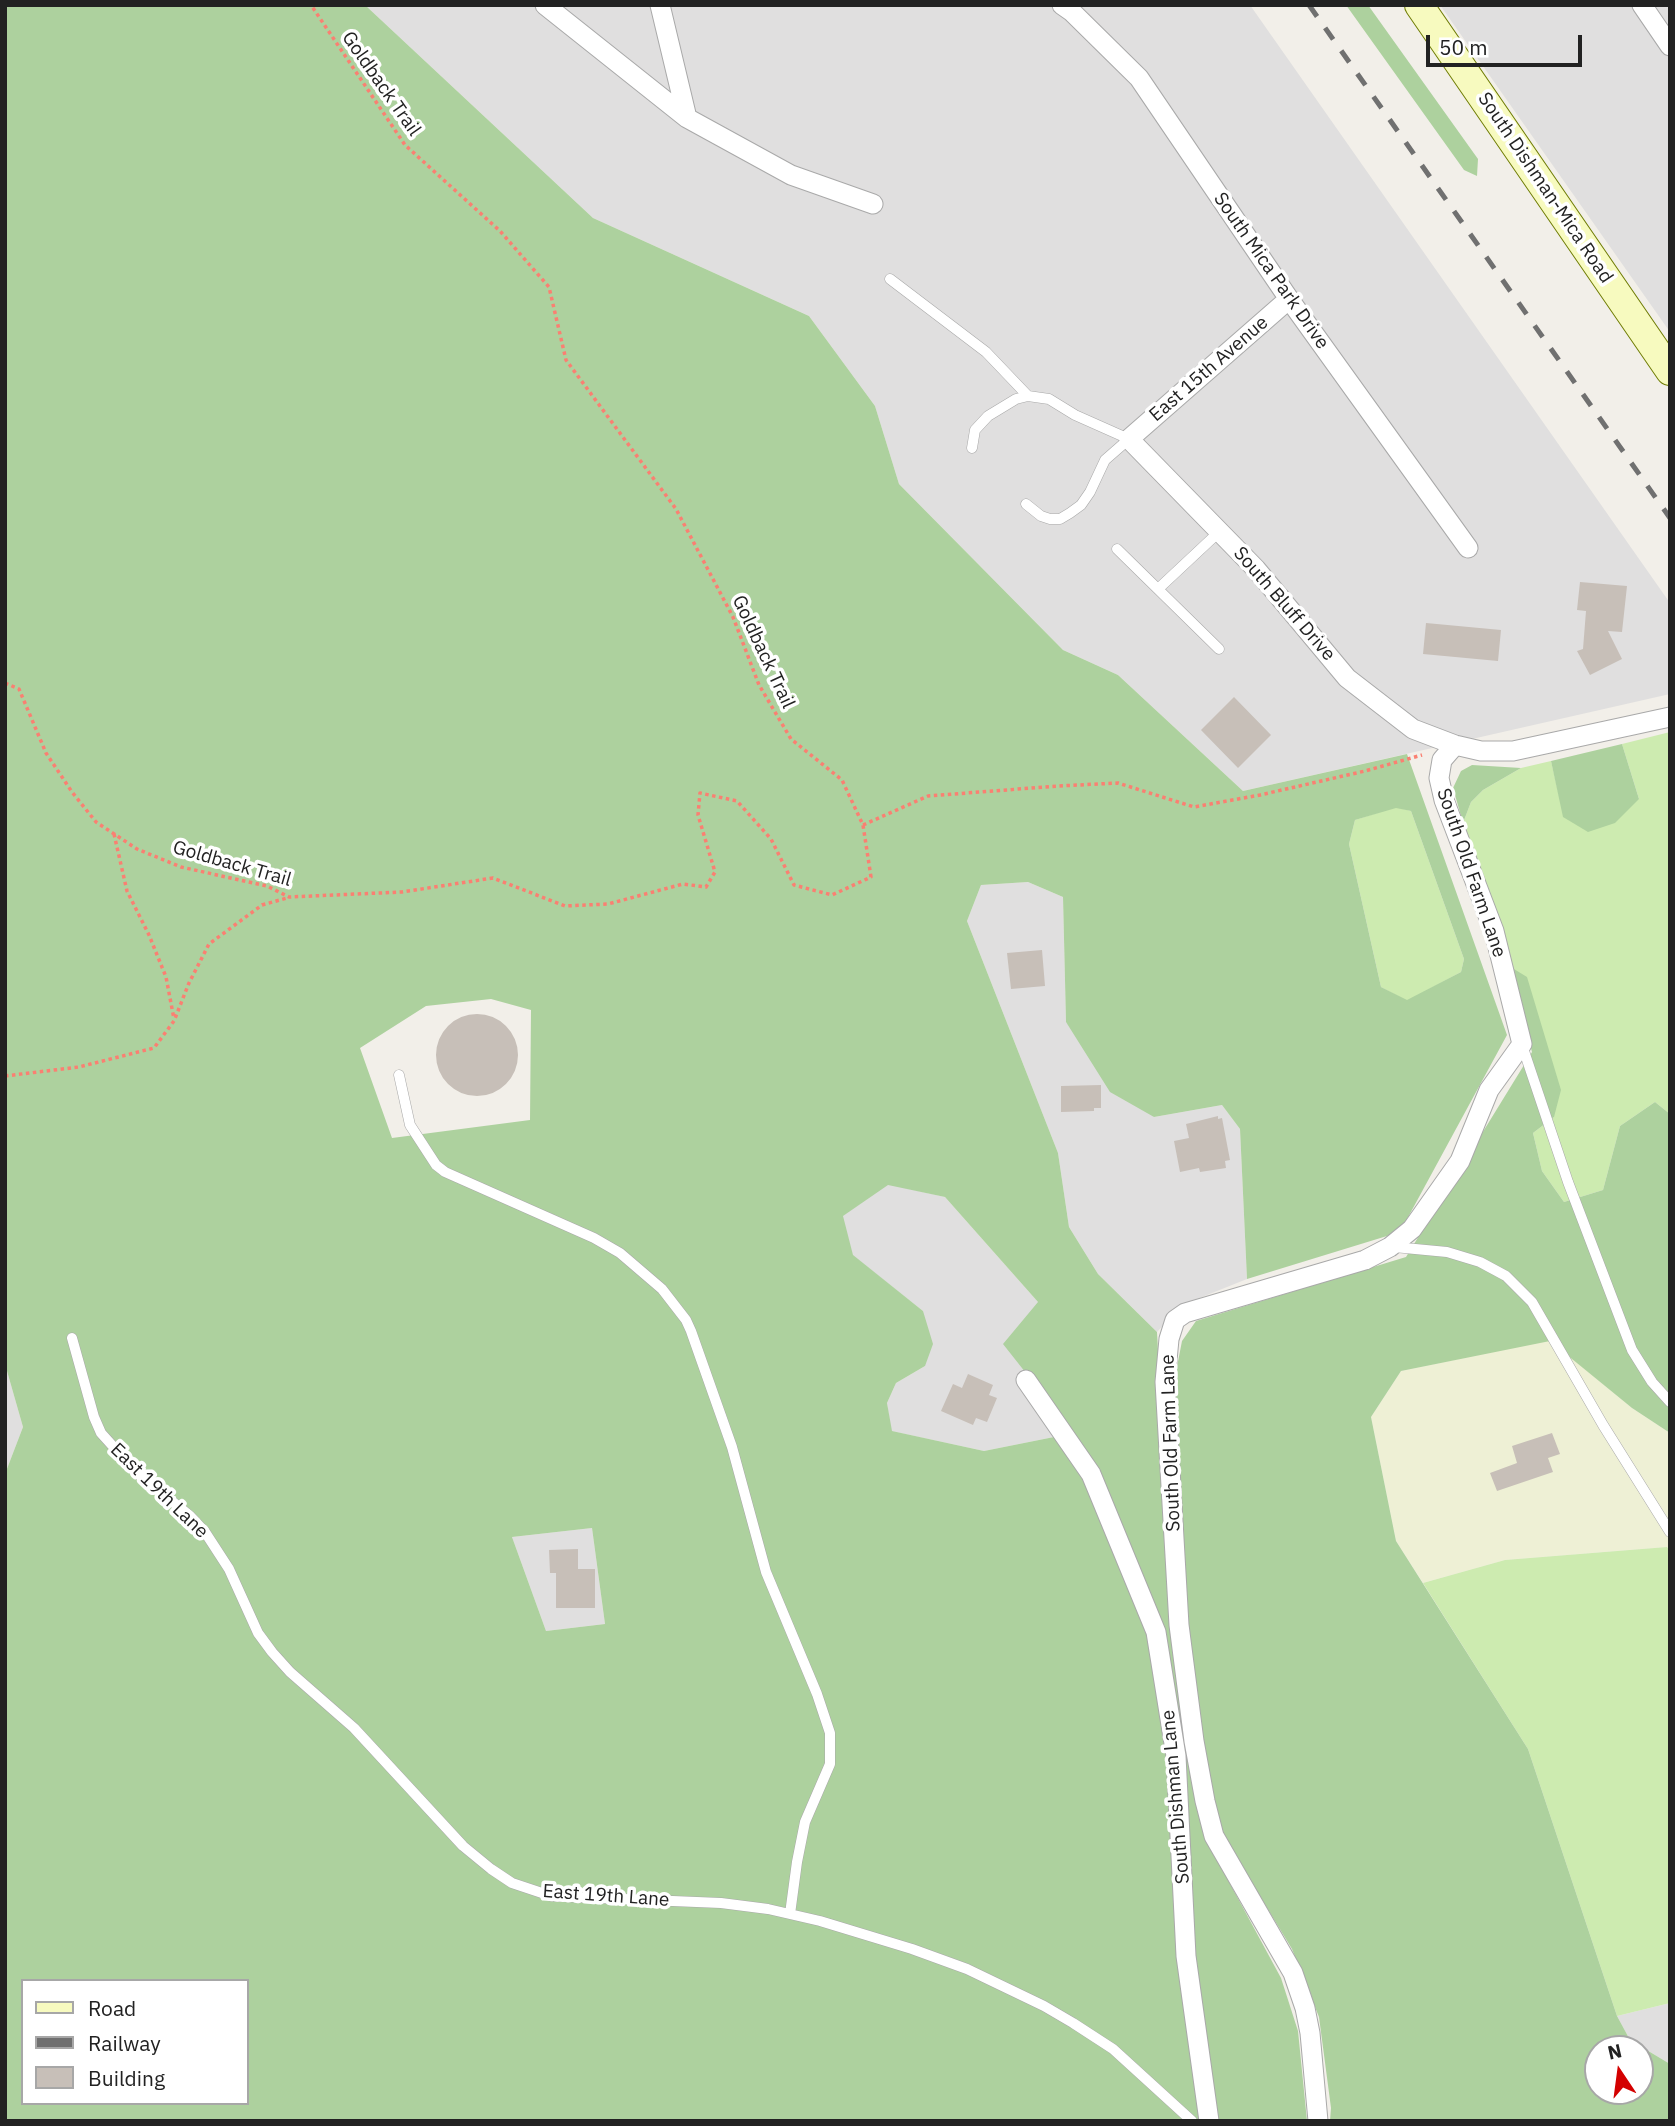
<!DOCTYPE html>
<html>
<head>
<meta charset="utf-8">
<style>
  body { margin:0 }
  #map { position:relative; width:1675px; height:2126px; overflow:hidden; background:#f2efe9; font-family:"IBM Plex Sans",sans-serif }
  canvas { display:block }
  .frame { position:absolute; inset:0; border:7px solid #222; pointer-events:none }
  .legend { position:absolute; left:21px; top:1979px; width:228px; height:126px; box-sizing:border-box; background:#fff; border:2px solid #a7a7a7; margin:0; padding:9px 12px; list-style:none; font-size:21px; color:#222 }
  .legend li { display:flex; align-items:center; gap:14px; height:35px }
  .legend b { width:35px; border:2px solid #a7a7a7 }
  .north { position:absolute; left:1584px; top:2035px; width:70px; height:70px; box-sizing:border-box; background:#fff; border:2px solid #a7a7a7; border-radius:50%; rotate:347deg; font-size:19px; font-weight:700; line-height:28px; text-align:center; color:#222 }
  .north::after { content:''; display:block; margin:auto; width:24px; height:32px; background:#d40000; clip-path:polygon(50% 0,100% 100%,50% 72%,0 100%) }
  .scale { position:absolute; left:1426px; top:35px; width:156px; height:32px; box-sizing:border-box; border:4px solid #222; border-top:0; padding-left:9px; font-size:21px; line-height:24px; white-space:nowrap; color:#222; -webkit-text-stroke:5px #fff; paint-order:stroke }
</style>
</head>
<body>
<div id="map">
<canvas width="1675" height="2126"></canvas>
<div class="frame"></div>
<ul class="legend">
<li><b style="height:9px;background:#f7fabf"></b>Road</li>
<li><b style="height:9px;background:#707070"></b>Railway</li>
<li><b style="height:19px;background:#c7bfb8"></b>Building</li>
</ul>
<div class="north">N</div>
<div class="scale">50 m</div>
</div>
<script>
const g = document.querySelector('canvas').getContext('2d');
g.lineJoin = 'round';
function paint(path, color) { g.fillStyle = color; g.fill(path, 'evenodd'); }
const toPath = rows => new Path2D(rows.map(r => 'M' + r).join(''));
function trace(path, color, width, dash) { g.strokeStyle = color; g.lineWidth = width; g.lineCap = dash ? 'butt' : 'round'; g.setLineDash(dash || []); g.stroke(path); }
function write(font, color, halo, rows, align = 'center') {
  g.font = font + ' "IBM Plex Sans",sans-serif'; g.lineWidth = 7; g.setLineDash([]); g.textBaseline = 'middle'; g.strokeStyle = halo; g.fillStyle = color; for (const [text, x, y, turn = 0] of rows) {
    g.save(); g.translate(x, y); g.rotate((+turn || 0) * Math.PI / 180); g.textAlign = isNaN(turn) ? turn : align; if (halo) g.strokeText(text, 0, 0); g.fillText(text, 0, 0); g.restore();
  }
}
paint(toPath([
  [365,5,1250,5,1670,603,1670,694,1243,791,1118,675,1063,650,899,484,875,406,809,316,593,218],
  [1440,5,1670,5,1670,332],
  [1028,882,1063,897,1066,1022,1154,1117,1222,1105,1240,1129,1247,1279,1182,1305,1157,1332,1098,1274,1069,1227,1058,1153,967,921,981,885],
  [888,1184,945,1197,1038,1302,1068,1425,1054,1437,984,1451,891,1431,887,1403,896,1383,925,1366,923,1311,853,1256,842,1216],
  [5,1364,23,1427,5,1474],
  [592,1528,605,1624,546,1631,512,1537],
  [1670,2003,1670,2064,1630,2040,1617,2016]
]), '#e0dfdf');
paint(toPath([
  [1550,1340,1632,1408,1670,1433,1670,1551,1667,1547,1505,1560,1423,1583,1396,1541,1371,1417,1401,1371]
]), '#eef0d5');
paint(toPath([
  [1670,732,1670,1114,1655,1102,1620,1126,1603,1190,1564,1202,1542,1171,1533,1133,1554,1117,1491,899,1463,823,1471,802,1483,790,1521,768,1551,761,1564,817,1639,799,1622,744],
  [1396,807,1411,811,1464,959,1461,972,1407,1001,1381,987,1349,844,1355,820],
  [1667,1547,1670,1551,1670,2003,1617,2016,1528,1749,1423,1583,1505,1560]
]), '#cdebb0');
paint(toPath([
  [5,5,365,5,593,218,809,316,875,406,899,484,1063,650,1118,675,1243,791,1407,754,1507,1035,1400,1232,1247,1279,1240,1129,1222,1105,1154,1117,1110,1092,1066,1022,1063,897,1028,882,981,885,967,921,1058,1153,1069,1227,1098,1274,1157,1332,1173,1627,1208,1843,1281,1978,1298,2031,1307,2121,5,2121,5,1474,23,1427,5,1364],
  [1396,808,1411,811,1464,959,1461,972,1407,1000,1381,987,1349,844,1355,820],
  [491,999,531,1010,530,1120,392,1138,360,1048,426,1006],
  [888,1185,945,1197,1038,1302,1003,1344,1067,1425,1054,1437,984,1451,892,1431,887,1403,896,1383,925,1366,933,1344,923,1311,853,1255,843,1216],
  [592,1528,605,1624,546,1631,512,1537],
  [23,1981,247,1981,247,2103,23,2103],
  [1346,5,1368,5,1478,159,1477,176,1464,170],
  [1622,744,1639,799,1615,823,1588,832,1563,817,1551,761],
  [1472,765,1521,768,1483,790,1471,802,1463,823,1453,788,1461,771],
  [1509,966,1527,977,1561,1090,1554,1117,1533,1133,1542,1171,1564,1202,1603,1190,1620,1126,1655,1102,1670,1114,1670,1433,1632,1408,1550,1341,1401,1371,1371,1417,1396,1541,1528,1749,1617,2016,1630,2040,1670,2064,1670,2121,1330,2121,1331,2108,1319,2017,1292,1949,1221,1832,1212,1796,1190,1649,1174,1382,1182,1341,1196,1321,1406,1257,1532,1052],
  [1598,2049,1640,2049,1640,2091,1598,2091]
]), '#add19e');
paint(toPath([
  [1580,582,1627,586,1622,632,1608,631,1622,659,1590,675,1577,651,1583,649,1586,611,1577,610],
  [1426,623,1501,630,1498,661,1423,654],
  [1234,697,1271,735,1238,768,1201,730],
  [1042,950,1045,986,1011,989,1007,953],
  '436 1055a41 41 0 1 1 82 0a41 41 0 1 1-82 0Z',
  [1101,1085,1101,1108,1094,1108,1094,1111,1061,1112,1061,1086],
  [1218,1116,1218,1119,1222,1118,1230,1160,1225,1161,1226,1168,1200,1172,1199,1168,1180,1172,1174,1141,1189,1138,1186,1124],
  [968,1374,993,1385,989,1395,997,1398,987,1422,976,1418,973,1425,941,1411,953,1384,962,1388],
  [1552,1433,1560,1454,1548,1458,1553,1472,1497,1491,1490,1473,1517,1463,1512,1446],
  [578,1549,578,1569,595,1569,595,1608,556,1608,556,1573,550,1573,549,1550]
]), '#c7bfb8');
const service = toPath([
  [890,279,986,352,1028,396],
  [972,448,975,430,988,416,1016,399,1028,396,1049,399,1075,415,1129,439,1105,460,1090,492,1081,505,1070,513,1060,519,1050,519,1041,516,1026,504],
  [1117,549,1219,649],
  [1158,589,1220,531],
  [1522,1045,1568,1182,1632,1350,1652,1382,1670,1402],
  [399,1075,410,1125,436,1165,445,1172,594,1238,620,1253,662,1289,686,1320,691,1331,732,1447,766,1572,817,1694,830,1733,830,1764,805,1822,797,1862,790,1914],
  [1394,1247,1447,1252,1480,1262,1506,1276,1532,1302,1603,1425,1670,1532],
  [72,1338,94,1417,101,1433,137,1473,190,1516,205,1532,229,1569,258,1633,272,1652,290,1672,354,1728,463,1846,491,1869,512,1883,551,1896,721,1903,768,1909,820,1921,912,1949,967,1969,1044,2006,1073,2023,1113,2049,1192,2121]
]);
const minor = toPath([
  [545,5,687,118,791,175,873,204],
  [660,5,687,118],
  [1062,5,1072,12,1139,78,1289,299,1468,548],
  [1642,5,1670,46],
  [1289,299,1129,439,1256,569,1347,678,1413,729,1455,745,1481,751,1513,751,1670,717],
  [1026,1380,1091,1474,1156,1632,1176,1756,1186,1956,1209,2121],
  [1318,2121,1310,2033,1305,2008,1293,1973,1214,1836,1205,1801,1194,1741,1179,1625,1165,1382,1169,1339,1175,1320,1185,1313,1365,1260,1390,1247,1412,1229,1460,1161,1489,1090,1522,1044,1494,931,1444,800,1439,778,1442,760,1455,745]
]);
const secondary = toPath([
  [1419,5,1670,371]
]);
trace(service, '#a9a9a9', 11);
trace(minor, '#a9a9a9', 21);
trace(secondary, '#707d05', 30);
trace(toPath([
  [5,683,19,689,46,753,72,792,96,822,137,849,181,867,267,886,289,897,402,892,493,878,565,906,608,904,683,884,706,887,715,872,698,815,700,793,737,801,771,839,794,885,832,895,871,877,863,825,842,780,791,739,759,685,733,617,676,509,566,360,549,287,500,231,405,145,311,5],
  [863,825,928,796,1058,786,1118,783,1194,807,1260,795,1365,771,1422,755],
  [114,834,127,891,149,935,166,977,174,1019],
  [5,1076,79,1067,154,1048,174,1021,189,983,209,944,262,905,287,898]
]), '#fa8072', 3.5, [3.5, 3.5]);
trace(service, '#fff', 10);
trace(minor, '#fff', 19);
trace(secondary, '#f7fabf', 28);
trace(toPath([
  [1309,5,1670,518]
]), '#707070', 5, [14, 14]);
write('19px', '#222', '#fff', [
  ["Goldback Trail",381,84,55],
  ["South Dishman-Mica Road",1545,188,56],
  ["South Mica Park Drive",1271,271,55],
  ["East 15th Avenue",1209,369,-41],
  ["South Bluff Drive",1284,604,49],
  ["Goldback Trail",763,652,65],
  ["Goldback Trail",232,864,16],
  ["South Old Farm Lane",1471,873,71],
  ["South Old Farm Lane",1171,1443,-92],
  ["East 19th Lane",159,1491,44],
  ["South Dishman Lane",1176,1797,-95],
  ["East 19th Lane",606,1896,4]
]);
</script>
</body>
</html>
